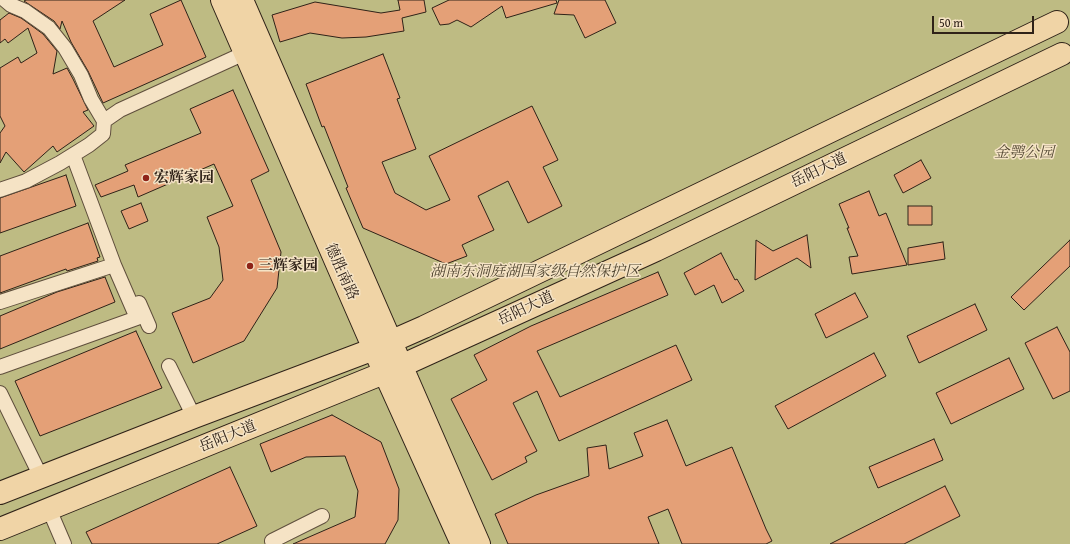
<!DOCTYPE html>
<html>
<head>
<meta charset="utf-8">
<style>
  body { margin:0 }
  #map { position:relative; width:1070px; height:544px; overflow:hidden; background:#f0d4a6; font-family:"Gentium Book Plus",serif }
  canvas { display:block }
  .scale { position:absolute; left:932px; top:16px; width:102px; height:18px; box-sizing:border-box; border:2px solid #2f2218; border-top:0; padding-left:5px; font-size:12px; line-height:14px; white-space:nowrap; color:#2f2218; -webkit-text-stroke:3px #f5e3c5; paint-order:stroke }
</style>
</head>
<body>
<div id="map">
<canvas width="1070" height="544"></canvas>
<div class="scale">50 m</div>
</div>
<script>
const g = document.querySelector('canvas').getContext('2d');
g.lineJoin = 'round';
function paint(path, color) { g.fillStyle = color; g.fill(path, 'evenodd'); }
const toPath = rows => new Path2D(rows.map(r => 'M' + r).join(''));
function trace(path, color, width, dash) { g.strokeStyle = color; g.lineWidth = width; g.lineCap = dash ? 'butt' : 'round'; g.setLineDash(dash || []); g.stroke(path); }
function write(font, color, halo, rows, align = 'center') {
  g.font = font + ' "Gentium Book Plus","Noto Serif SC",serif'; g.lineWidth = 3; g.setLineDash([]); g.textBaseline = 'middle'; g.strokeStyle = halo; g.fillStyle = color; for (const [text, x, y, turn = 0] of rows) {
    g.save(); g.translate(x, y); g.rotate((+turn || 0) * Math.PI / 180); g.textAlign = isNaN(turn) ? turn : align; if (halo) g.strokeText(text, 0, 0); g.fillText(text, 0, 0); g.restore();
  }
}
paint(toPath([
  [0,0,1070,0,1070,544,0,544]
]), '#bebb83');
const building = toPath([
  [26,0,125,0,93,21,114,67,163,45,150,14,181,0,206,57,103,103,88,71,71,42,62,21,60,29,54,21,24,1,26,0],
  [398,0,424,0,426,12,402,18,404,31,366,37,342,38,310,33,280,42,272,15,315,2,381,13,400,10,398,0],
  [449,0,556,0,557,3,506,18,502,6,471,27,457,20,449,24,440,25,432,8,449,0],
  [559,0,605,0,616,23,585,38,574,15,554,14,559,0],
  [9,13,21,18,43,34,57,51,53,74,67,68,73,79,88,110,83,112,94,126,57,152,53,146,24,172,6,152,0,163,0,133,5,126,0,116,0,68,18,57,21,63,37,53,28,28,8,43,5,39,0,43,0,20,9,13],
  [383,54,400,98,397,99,416,149,382,162,395,193,426,210,450,200,429,156,532,106,558,160,543,167,562,206,528,223,508,181,478,196,494,230,462,245,467,256,446,264,363,228,346,188,348,187,324,126,322,127,306,84,383,54],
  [233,90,269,171,251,180,281,252,277,288,244,341,193,363,172,313,210,298,223,280,219,247,207,217,233,206,214,164,138,197,134,185,101,197,95,185,128,171,125,165,201,133,190,109,233,90],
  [921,160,931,178,903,193,894,175,921,160],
  [66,175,76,206,0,233,0,198,66,175],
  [869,191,879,216,886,213,907,265,852,274,849,257,858,256,847,228,849,228,839,204,869,191],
  [141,203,148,221,129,229,121,211,141,203],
  [908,206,932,206,932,225,908,225,908,206],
  [88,223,100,257,97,258,98,261,67,271,66,269,0,293,0,256,88,223],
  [807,235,811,268,797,258,755,280,756,240,773,251,807,235],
  [1070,240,1070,266,1024,310,1011,297,1070,240],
  [943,242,945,259,908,265,908,248,943,242],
  [721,253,735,280,737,279,744,291,722,303,714,285,695,295,684,273,721,253],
  [658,272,668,295,537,351,560,397,676,345,692,380,559,441,537,391,513,403,537,451,525,457,527,462,492,480,451,399,487,380,474,355,531,326,658,272],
  [105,277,115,302,0,349,0,316,57,292,105,277],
  [855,293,868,317,826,338,815,314,855,293],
  [975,304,987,330,919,363,907,336,975,304],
  [1057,327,1070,352,1070,391,1053,399,1025,343,1057,327],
  [136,331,162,388,40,436,15,381,136,331],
  [874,353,886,376,788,429,775,406,874,353],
  [1009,358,1024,389,951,424,936,393,1009,358],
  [332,415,381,442,399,489,398,520,385,544,293,544,355,517,358,491,345,456,306,457,271,472,260,444,332,415],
  [667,420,686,466,732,447,766,529,772,541,766,544,682,544,668,509,648,517,659,544,508,544,495,514,536,495,589,476,587,448,606,445,609,469,643,456,634,433,667,420],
  [934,439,943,460,878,488,869,467,934,439],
  [230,467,257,526,217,544,92,544,86,532,230,467],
  [945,486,960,516,904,544,830,544,945,486]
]);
paint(building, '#e4a077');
trace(building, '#2f2218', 1);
const minor = toPath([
  [5,0,11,5,25,11,49,28,65,48,81,75,91,99,104,121],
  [0,190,26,181,60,163,89,145,103,134,104,121,120,110,245,53],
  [0,302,114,265,73,155],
  [139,303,149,326],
  [169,366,194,417],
  [0,367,137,318,114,265],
  [0,393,41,477],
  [49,509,64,544],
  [273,544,272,541,322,516]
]);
const primary = toPath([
  [222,0,374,349,462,544],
  [242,0,479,544],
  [0,493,194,417,374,349,424,327,1057,22],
  [0,529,401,366,656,250,1062,54]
]);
trace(minor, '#5f4e3c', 16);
trace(primary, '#2f2218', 24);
trace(minor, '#f5e3c5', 14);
trace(primary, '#f0d4a6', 22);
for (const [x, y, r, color] of [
  [146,178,4,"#8f2418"],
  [250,266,4,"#8f2418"]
]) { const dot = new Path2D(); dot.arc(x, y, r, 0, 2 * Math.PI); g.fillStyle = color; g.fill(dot); trace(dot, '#f5e3c5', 1.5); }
write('italic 15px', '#534833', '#f5e3c5', [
  ["金鹗公园",1024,153],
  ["湖南东洞庭湖国家级自然保护区",535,272]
]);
write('15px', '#2f2218', '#f5e3c5', [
  ["岳阳大道",819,171,-26],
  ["德胜南路",341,272,66],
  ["岳阳大道",526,309,-25],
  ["岳阳大道",228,437,-22]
]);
write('bold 15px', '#2f2218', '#f5e3c5', [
  ["宏辉家园",154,178],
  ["三辉家园",258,266]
], 'left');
</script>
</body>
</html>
